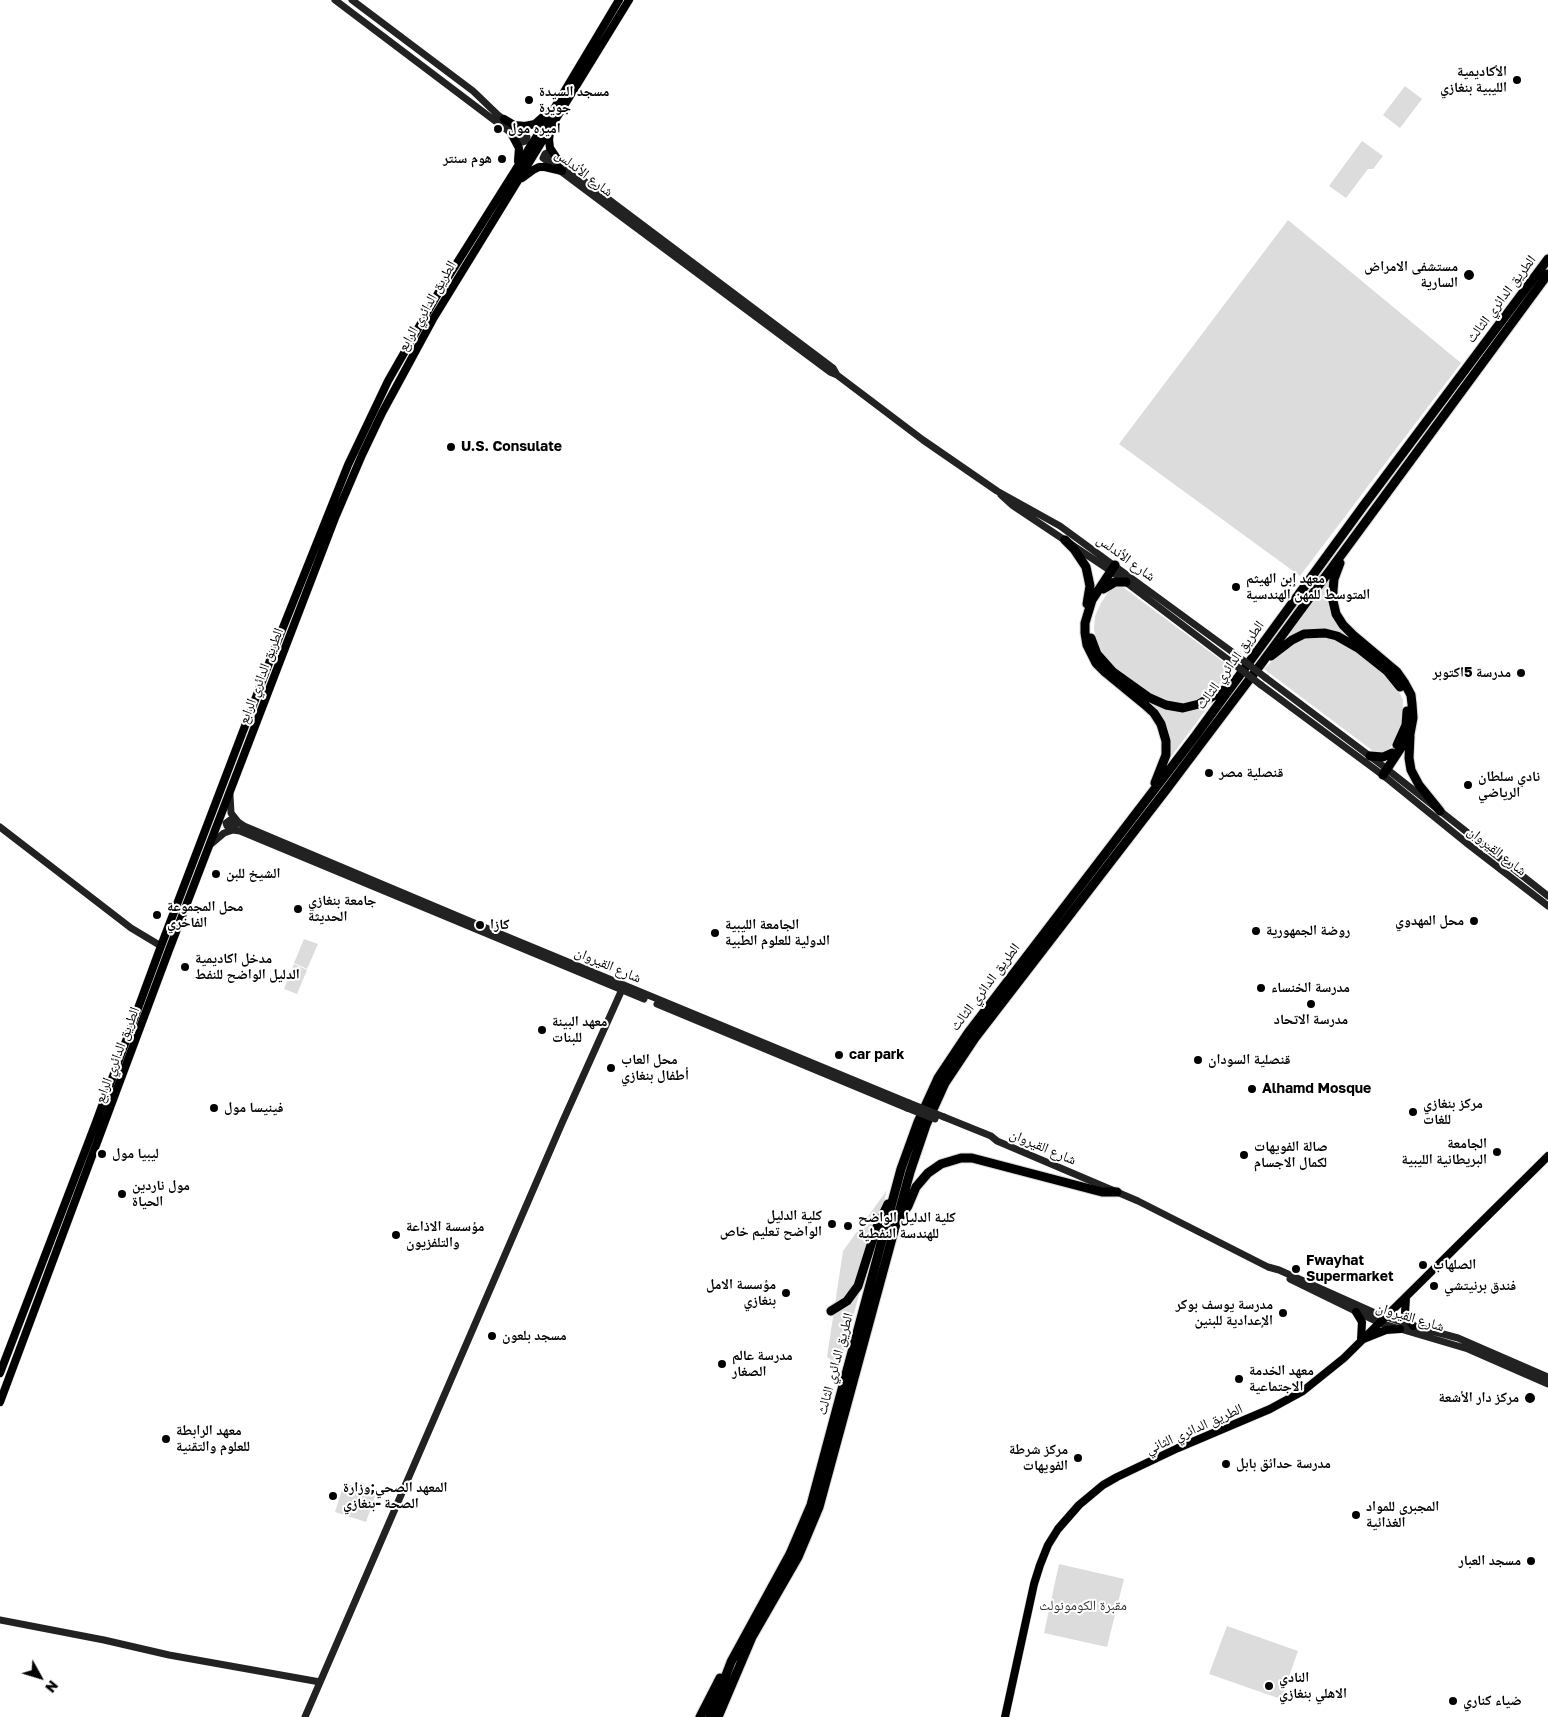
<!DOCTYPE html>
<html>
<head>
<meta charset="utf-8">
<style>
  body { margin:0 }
  #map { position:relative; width:1548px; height:1717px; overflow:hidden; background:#fff; font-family:"Golos Text",sans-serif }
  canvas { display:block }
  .north { position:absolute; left:15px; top:1652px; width:50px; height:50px; -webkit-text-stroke:4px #fff; paint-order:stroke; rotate:129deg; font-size:14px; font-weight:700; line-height:20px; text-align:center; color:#000 }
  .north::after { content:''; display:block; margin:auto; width:18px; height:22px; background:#000; clip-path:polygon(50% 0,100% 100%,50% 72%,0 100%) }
</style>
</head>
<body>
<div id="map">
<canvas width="1548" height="1717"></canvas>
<div class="north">N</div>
</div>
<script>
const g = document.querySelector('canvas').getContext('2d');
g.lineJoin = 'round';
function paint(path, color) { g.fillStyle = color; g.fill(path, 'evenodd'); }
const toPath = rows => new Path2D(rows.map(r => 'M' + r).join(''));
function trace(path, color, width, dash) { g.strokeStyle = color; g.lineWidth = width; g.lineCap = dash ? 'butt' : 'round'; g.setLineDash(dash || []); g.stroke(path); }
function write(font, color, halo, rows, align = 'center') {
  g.font = font + ' "Golos Text","Noto Naskh Arabic",sans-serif'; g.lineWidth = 4; g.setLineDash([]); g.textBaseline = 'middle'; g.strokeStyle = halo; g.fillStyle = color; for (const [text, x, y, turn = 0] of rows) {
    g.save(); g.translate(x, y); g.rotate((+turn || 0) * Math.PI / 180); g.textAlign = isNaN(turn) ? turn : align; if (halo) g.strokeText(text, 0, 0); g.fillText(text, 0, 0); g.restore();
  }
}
paint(toPath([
  [1405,86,1422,99,1400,128,1383,115],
  [1362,141,1383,156,1373,169,1368,169,1346,198,1329,186],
  [1288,220,1461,363,1300,576,1119,444],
  [1332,576,1335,620,1347,637,1302,631,1283,641],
  [1115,586,1124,588,1233,669,1210,694,1192,703,1180,705,1160,700,1114,668,1098,648,1094,629,1095,616,1101,603,1110,589],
  [1323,637,1337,641,1364,658,1381,671,1398,690,1403,700,1403,720,1399,733,1388,751,1377,754,1264,669,1279,654,1293,643,1305,638],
  [1213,700,1165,765,1168,747,1146,701,1164,709,1183,711],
  [304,939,318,944,307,969,294,963],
  [294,964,307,970,297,994,284,989],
  [887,1190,837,1377,833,1361,827,1357,843,1251],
  [344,1483,376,1493,366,1522,335,1512],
  [1059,1564,1124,1579,1107,1647,1044,1633],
  [1227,1626,1298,1651,1281,1699,1209,1674]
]), '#dcdcdc');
const primary = toPath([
  [504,119,514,125,525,126,535,124,547,113],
  [550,131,549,140,550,148,560,163],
  [511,133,519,148,518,161],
  [522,178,533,170,539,167,545,167,562,171],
  [1406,1297,1405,1313,1413,1326],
  [1356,1312,1362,1322,1361,1340,1386,1330,1400,1329],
  [0,1373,95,1125,161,946,274,650,348,465,388,381,440,290,552,112,619,0],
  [0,1402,169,950,335,518,362,455,382,413,433,319,629,0],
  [1005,1717,1034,1584,1040,1565,1048,1545,1058,1529,1079,1505,1103,1485,1117,1477,1178,1448,1270,1409,1303,1391,1344,1358,1548,1156]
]);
const highway = toPath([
  [1065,540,1074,549,1086,567,1090,586,1087,604],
  [1340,563,1334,579,1333,590,1333,601,1336,614,1343,625,1353,635,1397,672,1404,682,1411,695,1412,704,1413,718,1410,734,1383,775],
  [1115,565,1092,600,1085,623,1085,633,1087,645,1096,663,1105,672,1144,704,1154,713,1161,724,1166,741,1166,755,1155,783],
  [1103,589,1115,582,1126,582],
  [1091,638,1097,654,1113,672,1148,697,1166,705,1183,708,1199,704,1229,687],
  [1271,656,1292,640,1304,634,1325,633,1337,636,1358,648,1387,671,1400,687],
  [1410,736,1409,758,1411,770,1419,785,1440,811],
  [1397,745,1406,725,1407,711],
  [1370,756,1383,757,1392,753],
  [900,1217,908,1206,916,1187,928,1173,941,1164,961,1158,972,1158,1102,1192,1117,1192],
  [831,1311,847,1301,858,1286,876,1229,888,1204],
  [700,1717,720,1678],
  [710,1717,731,1662,790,1554,811,1505,901,1169,918,1122,938,1078,968,1033,1196,735,1364,505,1548,259],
  [718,1717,752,1637,798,1557,819,1507,910,1172,926,1125,945,1083,975,1038,1166,790,1261,664,1548,274]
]);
trace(primary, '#dbdbdb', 9);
trace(highway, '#dbdbdb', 11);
trace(toPath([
  [335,0,523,142,526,141,527,137,498,115,473,91,352,0],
  [837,375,830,372,623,218,543,158,545,154,547,153,833,368,837,375,923,440,997,491,1060,526,1235,654],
  [1001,495,1012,505,1111,571,1230,661],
  [1266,678,1383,766,1548,896],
  [1261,685,1384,776,1469,845,1548,906],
  [230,795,231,813,238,822,244,826,486,928,909,1103],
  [0,827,131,928,161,946],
  [237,830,227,826,226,823,230,820,237,823],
  [211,844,224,833,233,830,240,831,644,999],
  [657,1004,907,1108],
  [944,1117,991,1136,997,1141,1138,1201,1268,1267,1279,1270,1375,1313,1413,1326,1458,1338,1548,1377],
  [1290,1279,1380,1323,1468,1349,1548,1384],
  [0,1620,104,1640,169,1655,320,1682],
  [305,1717,562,1123,624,985]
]), '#222', 7);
trace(primary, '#000', 8);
trace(highway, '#000', 9);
trace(toPath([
  [1235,654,1266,678],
  [1230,661,1261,685],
  [909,1103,944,1117],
  [907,1108,935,1119]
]), '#222', 7);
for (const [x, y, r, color] of [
  [1517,80,5,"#000"],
  [529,100,5,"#000"],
  [498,129,5,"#000"],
  [502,159,5,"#000"],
  [1469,275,6,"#000"],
  [451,447,5,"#000"],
  [1236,587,5,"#000"],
  [1521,673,5,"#000"],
  [1209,773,5,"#000"],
  [1468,785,5,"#000"],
  [216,874,5,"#000"],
  [298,909,5,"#000"],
  [157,915,5,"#000"],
  [1474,921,5,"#000"],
  [480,925,5,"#000"],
  [1256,931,5,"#000"],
  [715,933,5,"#000"],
  [185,967,5,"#000"],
  [1261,988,5,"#000"],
  [1311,1004,5,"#000"],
  [542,1030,5,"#000"],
  [839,1055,5,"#000"],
  [1198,1060,5,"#000"],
  [611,1068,5,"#000"],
  [1252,1089,5,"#000"],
  [214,1108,5,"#000"],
  [1413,1112,5,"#000"],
  [1497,1152,5,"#000"],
  [102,1154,5,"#000"],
  [1244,1155,5,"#000"],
  [122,1194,5,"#000"],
  [832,1224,5,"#000"],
  [848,1226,5,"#000"],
  [396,1235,5,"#000"],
  [1423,1265,5,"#000"],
  [1296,1269,5,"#000"],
  [1434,1286,5,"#000"],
  [786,1293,5,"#000"],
  [1283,1313,5,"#000"],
  [492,1336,5,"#000"],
  [722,1364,5,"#000"],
  [1239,1379,5,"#000"],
  [1530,1398,6,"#000"],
  [166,1439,5,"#000"],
  [1078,1458,5,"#000"],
  [1226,1464,5,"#000"],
  [333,1496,5,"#000"],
  [1356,1515,5,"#000"],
  [1531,1561,5,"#000"],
  [1269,1686,5,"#000"],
  [1453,1701,5,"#000"]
]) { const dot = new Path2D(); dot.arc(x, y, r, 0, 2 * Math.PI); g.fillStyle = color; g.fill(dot); trace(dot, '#fff', 2); }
write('bold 14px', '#000', '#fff', [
  ["الأكاديمية",1507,72,"right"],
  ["الليبية بنغازي",1507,88,"right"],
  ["مسجد السيدة",539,92],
  ["جويرة",539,108],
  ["اميره مول",508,129],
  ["هوم سنتر",492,159,"right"],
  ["مستشفى الامراض",1458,267,"right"],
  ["السارية",1458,283,"right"],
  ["U.S. Consulate",461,447],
  ["معهد إبن الهيثم",1246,579],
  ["المتوسط للمهن الهندسية",1246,595],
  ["مدرسة 5اكتوبر",1511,673,"right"],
  ["قنصلية مصر",1219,773],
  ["نادي سلطان",1478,777],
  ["الرياضي",1478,793],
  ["الشيخ للبن",226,874],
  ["جامعة بنغازي",308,901],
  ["الحديثة",308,917],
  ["محل المجموعة",167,907],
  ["الفاخري",167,923],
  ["محل المهدوي",1464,921,"right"],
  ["كازا",490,925],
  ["الجامعة الليبية",725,925],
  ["الدولية للعلوم الطبية",725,941],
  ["روضة الجمهورية",1266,931],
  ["مدخل اكاديمية",195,959],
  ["الدليل الواضح للنفط",195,975],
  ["مدرسة الخنساء",1271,988],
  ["مدرسة الاتحاد",1311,1020,"center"],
  ["معهد البينة",552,1022],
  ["للبنات",552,1038],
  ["car park",849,1055],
  ["محل العاب",621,1060],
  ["أطفال بنغازي",621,1076],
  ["قنصلية السودان",1208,1060],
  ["Alhamd Mosque",1262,1089],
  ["مركز بنغازي",1423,1104],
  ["للغات",1423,1120],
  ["فينيسا مول",224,1108],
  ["الجامعة",1487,1144,"right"],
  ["البريطانية الليبية",1487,1160,"right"],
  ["صالة الفويهات",1254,1147],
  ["لكمال الاجسام",1254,1163],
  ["ليبيا مول",112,1154],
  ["مول ناردين",132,1186],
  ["الحياة",132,1202],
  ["كلية الدليل",822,1216,"right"],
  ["الواضح تعليم خاص",822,1232,"right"],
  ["كلية الدليل الواضح",858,1218],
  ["للهندسة النفطية",858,1234],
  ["مؤسسة الاذاعة",406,1227],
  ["والتلفزيون",406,1243],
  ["Fwayhat",1306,1261],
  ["Supermarket",1306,1277],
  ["الصلهاب",1433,1265],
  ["مؤسسة الامل",776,1285,"right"],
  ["بنغازي",776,1301,"right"],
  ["فندق برنيتشي",1444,1286],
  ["مدرسة يوسف بوكر",1273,1305,"right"],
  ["الإعدادية للبنين",1273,1321,"right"],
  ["مسجد بلعون",502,1336],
  ["مدرسة عالم",732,1356],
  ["الصغار",732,1372],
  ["معهد الخدمة",1249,1371],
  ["الاجتماعية",1249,1387],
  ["مركز دار الأشعة",1519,1398,"right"],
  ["معهد الرابطة",176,1431],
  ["للعلوم والتقنية",176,1447],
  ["مركز شرطة",1068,1450,"right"],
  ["الفويهات",1068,1466,"right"],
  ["مدرسة حدائق بابل",1236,1464],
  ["المعهد الصحي;وزارة",343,1488],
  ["الصحة -بنغازي",343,1504],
  ["المجبري للمواد",1366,1507],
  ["الغذائية",1366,1523],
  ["مسجد العبار",1521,1561,"right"],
  ["النادي",1279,1678],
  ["الاهلي بنغازي",1279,1694],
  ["ضياء كناري",1463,1701]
], 'left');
write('14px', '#000', '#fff', [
  ["شارع الأندلس",584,173,37],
  ["الطريق الدائري الثالث",1501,299,-53],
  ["الطريق الدائري الرابع",427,306,-60],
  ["شارع الأندلس",1126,558,36],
  ["الطريق الدائري الثالث",1230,665,-54],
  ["الطريق الدائري الرابع",261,676,-69],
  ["شارع القيروان",1497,851,38],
  ["شارع القيروان",608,965,23],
  ["الطريق الدائري الثالث",985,987,-53],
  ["الطريق الدائري الرابع",117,1055,-69],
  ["شارع القيروان",1043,1147,23],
  ["شارع القيروان",1410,1317,17],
  ["الطريق الدائري الثالث",835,1364,-75],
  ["الطريق الدائري الثاني",1194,1429,-24]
]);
write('14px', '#333', '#fff', [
  ["مقبرة الكومونولث",1083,1606]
]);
</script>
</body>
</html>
